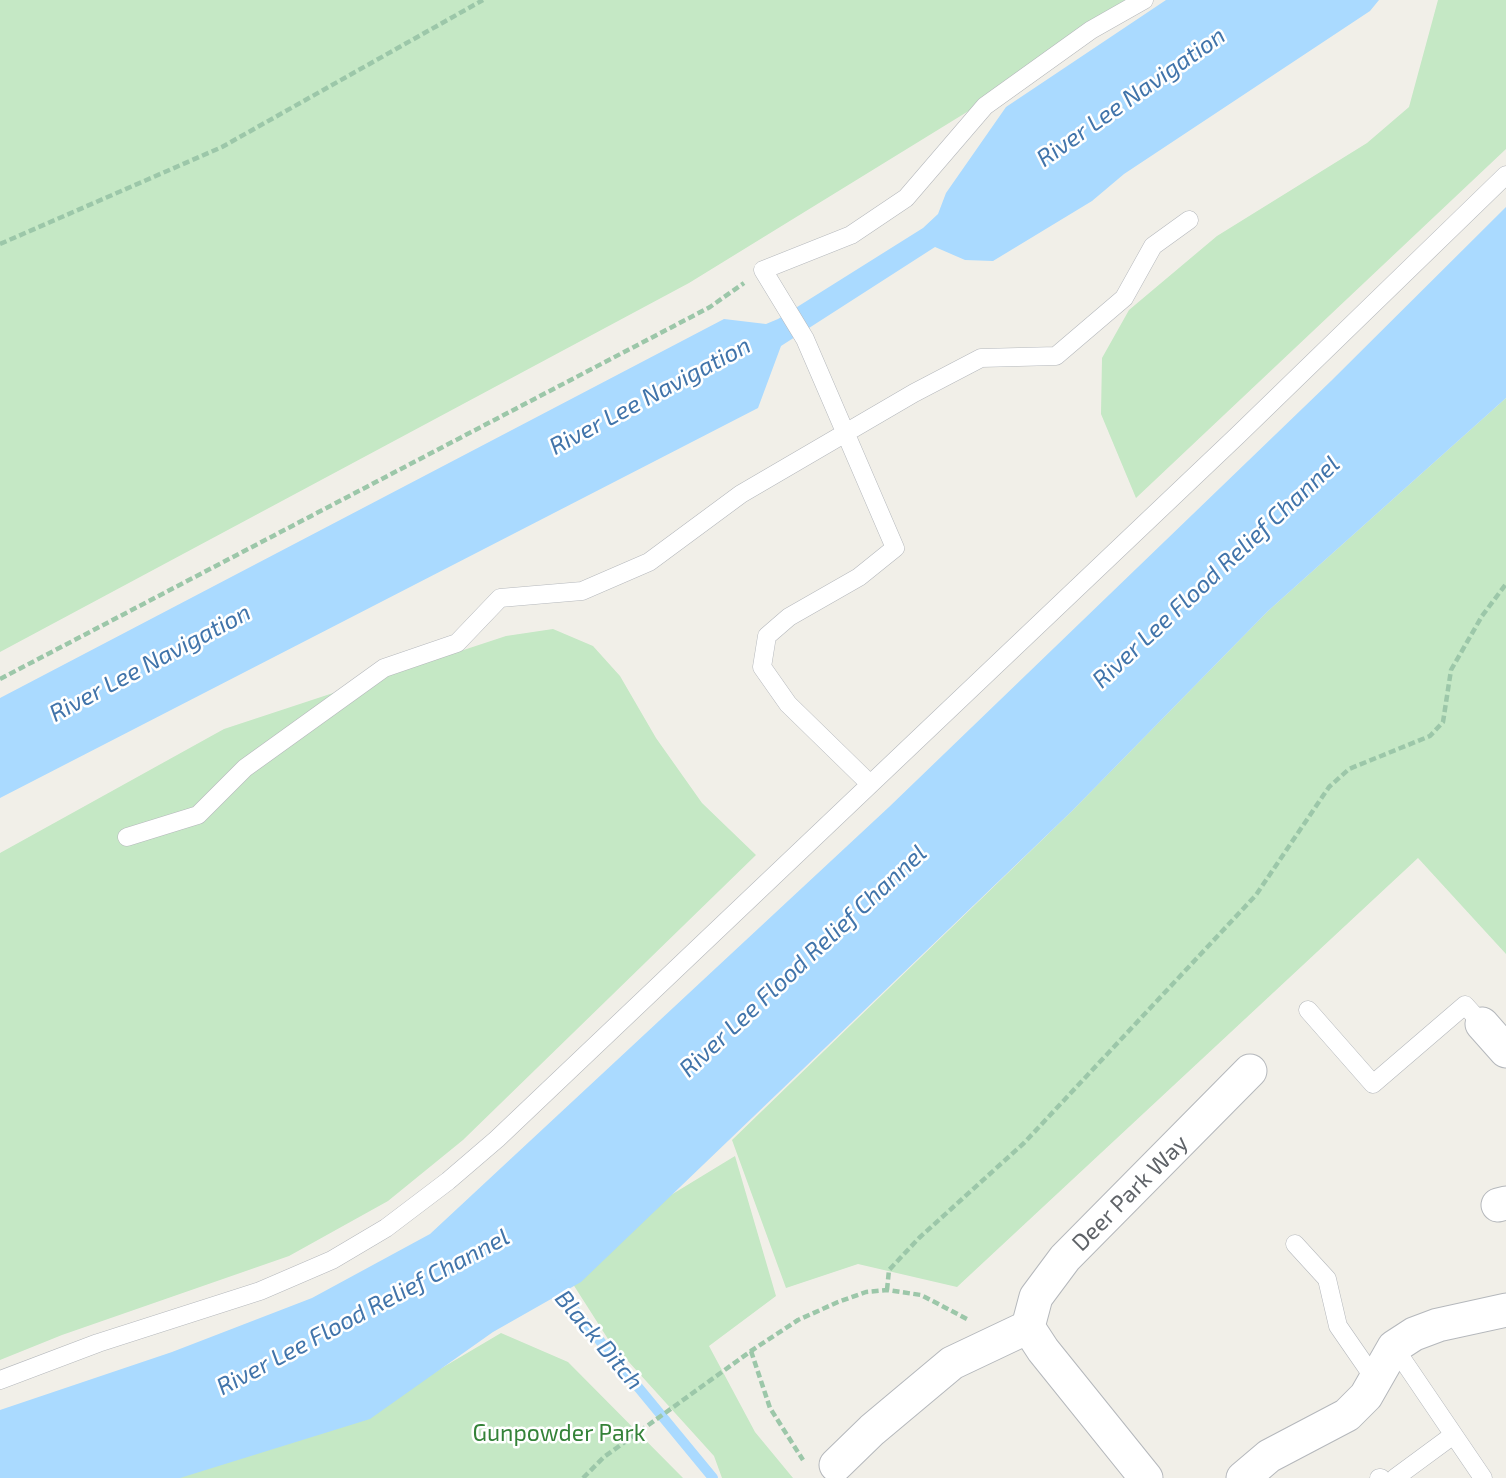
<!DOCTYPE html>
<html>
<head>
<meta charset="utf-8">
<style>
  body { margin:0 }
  canvas { display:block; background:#f1efe8 }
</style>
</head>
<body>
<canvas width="1506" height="1478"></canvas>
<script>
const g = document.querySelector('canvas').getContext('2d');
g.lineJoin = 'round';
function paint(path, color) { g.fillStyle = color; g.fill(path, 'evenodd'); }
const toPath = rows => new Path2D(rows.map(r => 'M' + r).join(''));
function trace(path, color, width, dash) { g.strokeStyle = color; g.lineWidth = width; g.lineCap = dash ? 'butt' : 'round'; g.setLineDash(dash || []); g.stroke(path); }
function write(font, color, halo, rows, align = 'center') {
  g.font = font + ' "Exo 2",sans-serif'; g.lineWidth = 5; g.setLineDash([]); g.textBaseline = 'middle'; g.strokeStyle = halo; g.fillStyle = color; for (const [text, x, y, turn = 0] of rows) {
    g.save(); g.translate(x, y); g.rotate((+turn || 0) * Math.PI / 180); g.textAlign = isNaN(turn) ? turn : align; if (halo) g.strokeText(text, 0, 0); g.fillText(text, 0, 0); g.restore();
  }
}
paint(toPath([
  [0,0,1149,0,689,283,0,652],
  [1438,0,1506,0,1506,149,1136,498,1101,414,1102,358,1129,310,1217,236,1367,143,1409,107],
  [1506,398,1506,954,1418,858,957,1287,858,1264,786,1288,732,1140,1072,811,1268,611],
  [553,629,593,646,620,676,656,738,702,803,756,855,463,1140,388,1201,289,1256,62,1335,0,1360,0,853,224,729,506,636],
  [735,1156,776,1296,709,1346,755,1432,793,1478,722,1478,714,1456,608,1339,564,1270,620,1226],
  [501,1333,568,1362,683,1478,160,1478,369,1411]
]), '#c5e8c5');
paint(toPath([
  [1166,0,1379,0,1370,11,1124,174,1092,201,993,261,965,260,935,247,781,346,758,408,0,798,0,698,724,319,766,324,778,319,923,228,938,214,946,193,1006,107],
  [1506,207,1506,398,1268,611,1072,811,581,1282,493,1332,370,1419,180,1478,0,1478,0,1410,172,1352,312,1298,430,1234,889,807,1331,381]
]), '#aadaff');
trace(toPath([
  [553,1284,713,1478]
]), '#aadaff', 10);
const lane = toPath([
  [870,784,788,704,762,667,767,636,789,617,859,577,895,548,805,339,763,270,851,235,906,198,985,106,1091,30,1144,0],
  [127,837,198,815,245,768,384,668,457,643,500,598,582,591,649,562,741,494,914,393,981,358,1056,356,1124,298,1153,246,1189,220],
  [1308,1010,1373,1084,1465,1005,1482,1024],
  [1295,1244,1327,1279,1338,1326,1376,1381],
  [1394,1347,1483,1478],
  [0,1380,98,1343,260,1291,332,1260,386,1228,448,1181,497,1139,1238,435,1506,175],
  [1379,1478,1381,1478],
  [1395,1478,1452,1436]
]);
const street = toPath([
  [1482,1024,1506,1051],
  [1498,1205,1506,1203],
  [836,1465,872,1430,952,1363,1028,1327],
  [1146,1478,1043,1350,1028,1327,1036,1297,1065,1258,1250,1071],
  [1243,1478,1269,1456,1347,1415,1366,1396,1394,1347,1414,1334,1438,1325,1506,1310]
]);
trace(lane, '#b5b8bc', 19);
trace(street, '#b5b8bc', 35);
trace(toPath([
  [0,244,222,147,483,0],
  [0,679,710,307,744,283],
  [887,1290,889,1270,919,1238,1024,1143,1256,895,1329,787,1349,769,1430,736,1443,722,1451,670,1482,616,1506,584],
  [751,1351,770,1408,803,1460],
  [583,1478,604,1457,751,1351,798,1320,838,1302,866,1292,887,1290,921,1295,969,1320]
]), '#9cc7a9', 4.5, [7, 3.5]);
trace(lane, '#fff', 18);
trace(street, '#fff', 33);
write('23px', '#5f6368', '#fff', [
  ["Deer Park Way",1130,1193,-45]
]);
write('23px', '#348238', '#fff', [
  ["Gunpowder Park",559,1433]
]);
write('italic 24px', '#4174aa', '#fff', [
  ["River Lee Navigation",1131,97,-35],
  ["River Lee Navigation",650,396,-28],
  ["River Lee Flood Relief Channel",1216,572,-43],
  ["River Lee Navigation",150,663,-28],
  ["River Lee Flood Relief Channel",803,961,-43],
  ["River Lee Flood Relief Channel",363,1312,-28],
  ["Black Ditch",599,1340,50]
]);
</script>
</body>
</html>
